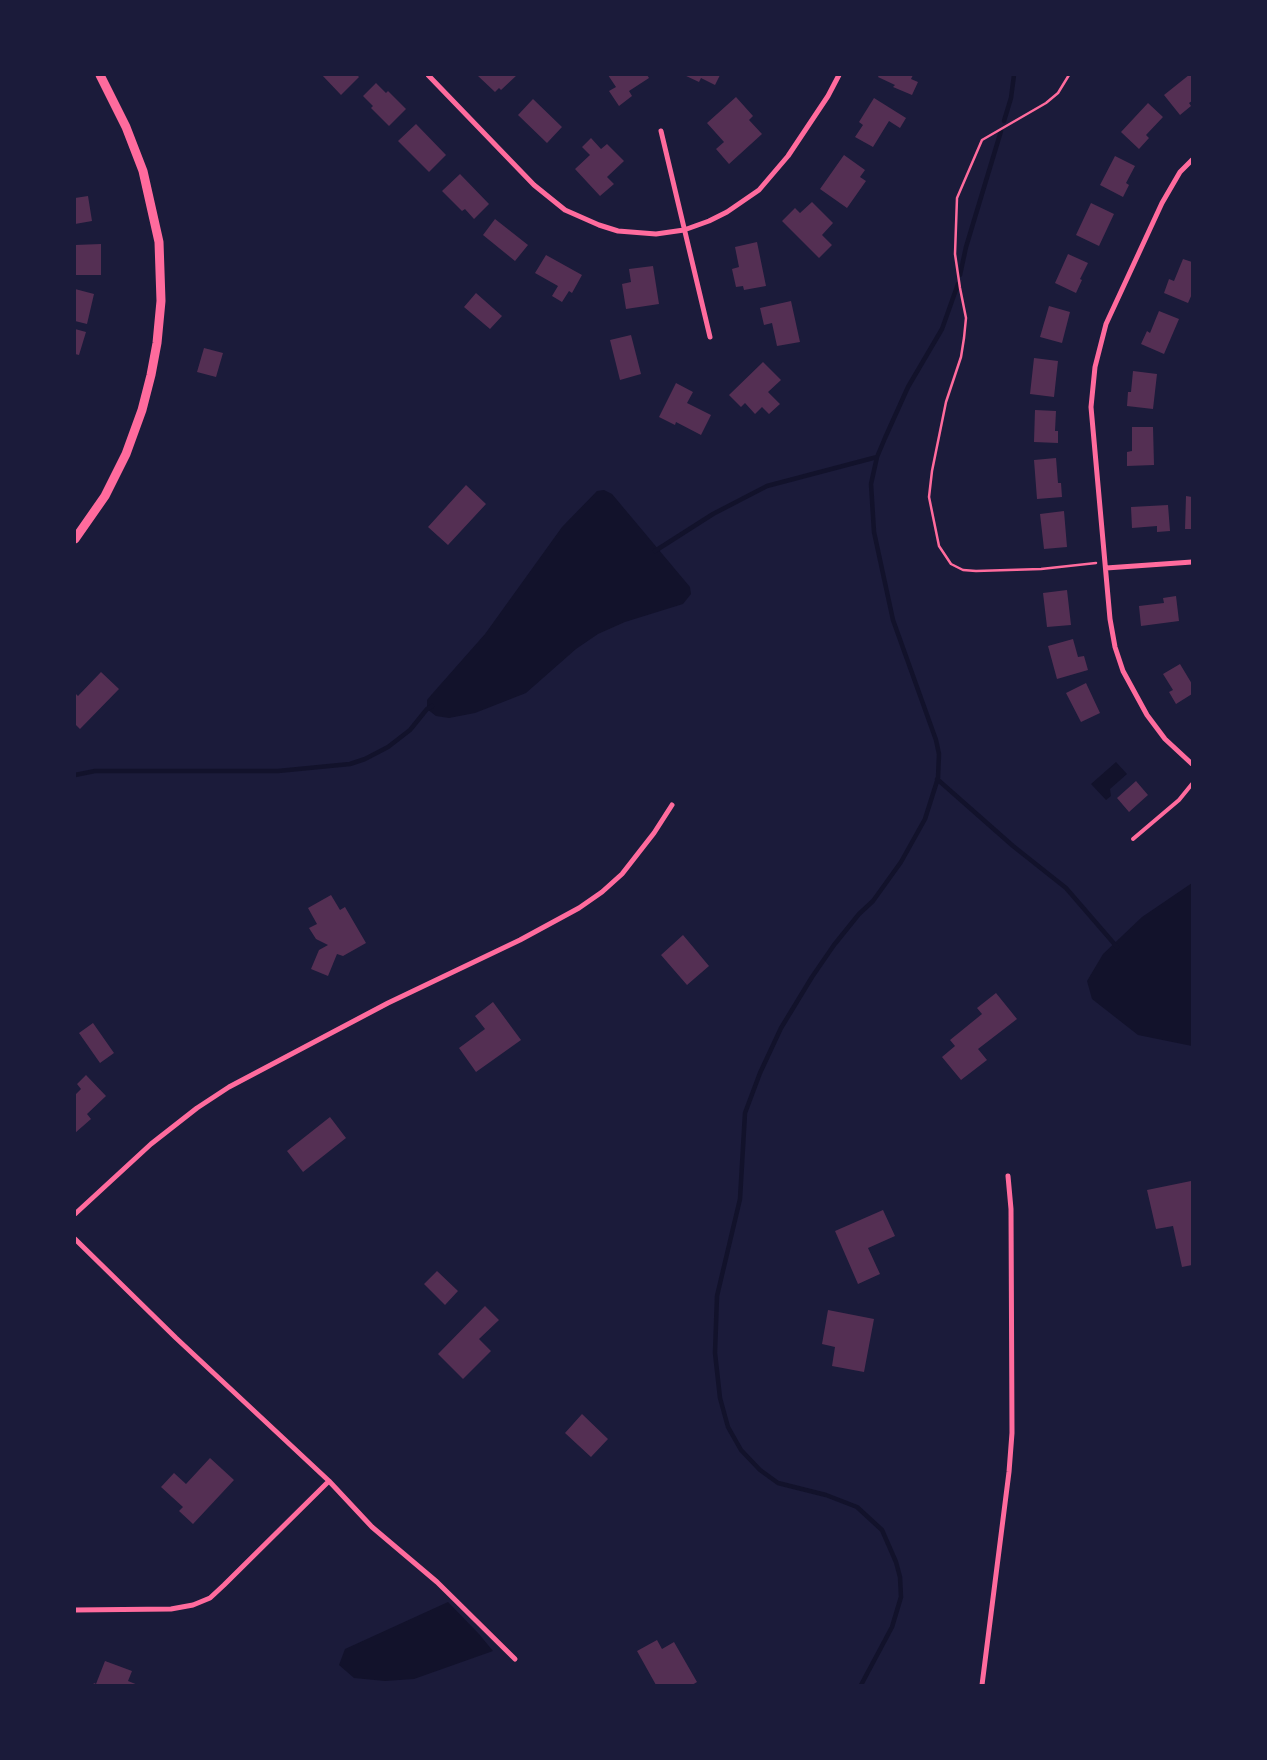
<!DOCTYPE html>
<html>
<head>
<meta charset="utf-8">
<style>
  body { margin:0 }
  #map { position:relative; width:1267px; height:1760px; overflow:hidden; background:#1b1b3a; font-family:"Fira Sans Condensed",sans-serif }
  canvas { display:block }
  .frame { position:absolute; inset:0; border:76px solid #1b1b3a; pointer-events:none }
</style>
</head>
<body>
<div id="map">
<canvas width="1267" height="1760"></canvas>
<div class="frame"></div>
</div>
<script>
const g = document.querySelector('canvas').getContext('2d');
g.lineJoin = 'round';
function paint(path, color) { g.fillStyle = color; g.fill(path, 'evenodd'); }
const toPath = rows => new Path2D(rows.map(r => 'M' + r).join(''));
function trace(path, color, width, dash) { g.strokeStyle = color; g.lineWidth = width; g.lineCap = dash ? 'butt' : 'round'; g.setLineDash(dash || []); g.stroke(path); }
paint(toPath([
  [604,490,612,494,690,587,691,594,683,604,625,622,598,634,576,649,526,693,475,713,449,718,436,716,427,709,427,700,432,694,485,634,562,527,597,491],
  [1116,762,1127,774,1110,789,1111,796,1106,800,1091,784],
  [1192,883,1192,1046,1138,1035,1092,999,1087,981,1103,954,1142,917],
  [448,1602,479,1634,493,1651,414,1679,385,1681,354,1678,339,1665,345,1649]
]), '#12122b');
trace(toPath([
  [1004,121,1011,98,1014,75],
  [960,275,966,247,1001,131],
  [655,551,713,514,767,486,877,457],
  [75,775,95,771,278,771,350,764,365,759,388,747,410,730,427,709,432,706],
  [937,779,1013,846,1066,888,1117,947],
  [861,1685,892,1627,901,1597,900,1577,896,1562,882,1530,857,1507,826,1495,778,1483,760,1470,741,1450,728,1427,720,1398,715,1353,717,1296,740,1199,745,1113,760,1073,781,1028,812,977,834,945,859,914,873,901,901,862,925,819,938,778,939,754,936,740,893,620,874,532,871,484,877,457,885,438,908,387,942,329,958,284]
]), '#12122b', 4.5);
paint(toPath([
  [322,75,357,75,359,77,341,95],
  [477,75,517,75,501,90,499,88,495,92],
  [608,75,647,75,649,78,629,91,632,96,619,106,609,91,616,87],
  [684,75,720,75,715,85,701,78,699,82],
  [879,75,913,75,911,79,918,82,912,95,893,87,895,85,878,77],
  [1189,75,1192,75,1192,101,1189,103,1191,106,1180,115,1164,95],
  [376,83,386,93,388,91,406,109,389,126,371,108,373,106,363,96],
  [736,97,753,116,749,120,762,134,729,164,716,149,724,142,707,123],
  [874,98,906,118,900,128,889,121,873,147,855,137,863,125,859,122],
  [533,99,562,127,547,143,518,115],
  [1148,103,1163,117,1146,135,1149,138,1139,149,1121,132],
  [416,124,446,155,429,172,398,141],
  [591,138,601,149,607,144,624,161,607,177,614,184,600,196,575,169,590,155,582,147],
  [844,155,865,170,860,177,866,181,847,208,820,189],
  [1115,156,1135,166,1126,183,1129,185,1123,197,1100,185],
  [460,174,489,204,474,219,465,209,462,211,442,191],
  [88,196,92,221,75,224,75,198],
  [812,202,833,223,822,235,832,245,819,258,782,221,795,208,800,213],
  [1091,203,1114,214,1099,246,1076,235],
  [495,219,528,245,515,261,483,235],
  [757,242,766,286,744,290,743,286,736,287,732,269,739,267,735,247],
  [101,244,101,275,75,275,75,245],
  [1068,254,1088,263,1080,279,1082,280,1076,293,1055,283],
  [546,255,582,275,572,293,569,291,562,302,552,296,558,286,535,273],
  [1183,259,1192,262,1192,294,1188,303,1164,293,1169,279,1174,281],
  [653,266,659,304,626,309,622,284,631,282,629,269],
  [75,289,94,294,87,324,75,321],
  [476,293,502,316,490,329,464,307],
  [791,301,800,342,777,346,772,323,764,325,760,308],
  [1049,306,1070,312,1062,343,1040,337],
  [1159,311,1179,319,1164,354,1141,344,1147,331,1150,333],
  [75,329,86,332,79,355,75,354],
  [631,335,641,374,620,380,610,340],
  [204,348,223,353,216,377,197,372],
  [1034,358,1058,361,1054,397,1030,394],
  [763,362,781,380,768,392,780,404,769,414,762,407,755,414,745,403,741,407,729,395],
  [1133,371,1157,374,1153,409,1127,406,1128,392,1131,392],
  [676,383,693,392,687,403,711,415,701,435,676,422,675,425,659,417],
  [1035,410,1056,411,1055,431,1058,431,1058,443,1034,442],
  [1132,427,1153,427,1154,465,1127,466,1127,452,1132,451],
  [1056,458,1058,483,1061,483,1062,497,1037,499,1034,460],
  [466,485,486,504,448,545,428,527],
  [1186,496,1192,497,1192,529,1185,529],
  [1168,505,1170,531,1157,532,1157,526,1132,528,1131,507],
  [1064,511,1067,547,1044,549,1040,514],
  [1067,590,1071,625,1047,627,1043,593],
  [1176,596,1179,621,1141,626,1139,606,1164,603,1163,598],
  [1073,639,1078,657,1084,656,1088,670,1057,679,1048,646],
  [1180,664,1192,684,1192,694,1176,704,1169,692,1173,690,1163,674],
  [101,672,119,689,80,729,75,724,75,693,78,696],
  [1086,683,1100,713,1081,722,1066,693],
  [1136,781,1148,795,1129,812,1117,798],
  [331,895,340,910,345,907,366,943,343,956,337,954,328,976,311,969,319,950,328,945,316,939,309,928,317,924,308,908],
  [683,935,709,966,687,985,661,955],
  [996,993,1017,1019,978,1049,987,1060,961,1080,942,1057,955,1046,950,1040,982,1014,977,1008],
  [493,1002,521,1040,476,1072,459,1048,485,1029,475,1016],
  [93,1023,114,1053,100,1063,79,1033],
  [86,1075,106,1096,87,1114,91,1119,75,1133,75,1095,81,1089,77,1084],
  [330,1117,346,1138,303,1172,287,1151],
  [1191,1181,1192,1265,1182,1267,1173,1226,1156,1229,1147,1190],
  [883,1210,895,1236,868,1248,880,1274,858,1284,835,1231],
  [437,1271,458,1291,445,1305,424,1284],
  [485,1306,499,1320,479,1339,491,1351,463,1379,438,1354],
  [828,1310,874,1319,864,1372,832,1366,835,1347,822,1344],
  [582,1414,608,1439,591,1457,565,1433],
  [210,1458,234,1480,193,1524,179,1511,183,1507,161,1487,174,1473,186,1484],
  [657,1640,662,1649,674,1642,697,1682,692,1685,656,1685,637,1651],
  [105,1661,132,1671,128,1681,138,1685,93,1685,94,1683,96,1684]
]), '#542f53');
trace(toPath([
  [1069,75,1058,93,1046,103,982,140,957,198,955,254,960,288,966,318,964,338,961,357,946,402,932,471,929,497,939,546,951,564,963,570,976,571,1041,569,1096,563]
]), '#ff6b9d', 2.5);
trace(toPath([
  [1133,839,1179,800,1192,784]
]), '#ff6b9d', 4);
trace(toPath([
  [428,75,534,185,565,210,599,225,618,231,656,234,684,230,709,221,727,212,759,190,788,156,828,96,839,75],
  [661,131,710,337],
  [1192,160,1180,172,1162,203,1106,324,1095,367,1091,407,1110,619,1115,647,1123,671,1147,715,1165,739,1192,764],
  [1106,568,1192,562],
  [75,1214,151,1144,197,1108,229,1087,388,1003,520,940,579,908,602,892,622,874,654,833,672,805],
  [75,1239,176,1338,329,1481,372,1527,437,1582,515,1659],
  [75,1610,171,1609,193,1605,210,1598,224,1585,329,1481],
  [982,1685,1009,1472,1012,1433,1011,1209,1008,1176]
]), '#ff6b9d', 5);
trace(toPath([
  [75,539,105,496,126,454,142,410,151,375,157,343,161,301,159,242,143,171,126,127,100,75]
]), '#ff6b9d', 9);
</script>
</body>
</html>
